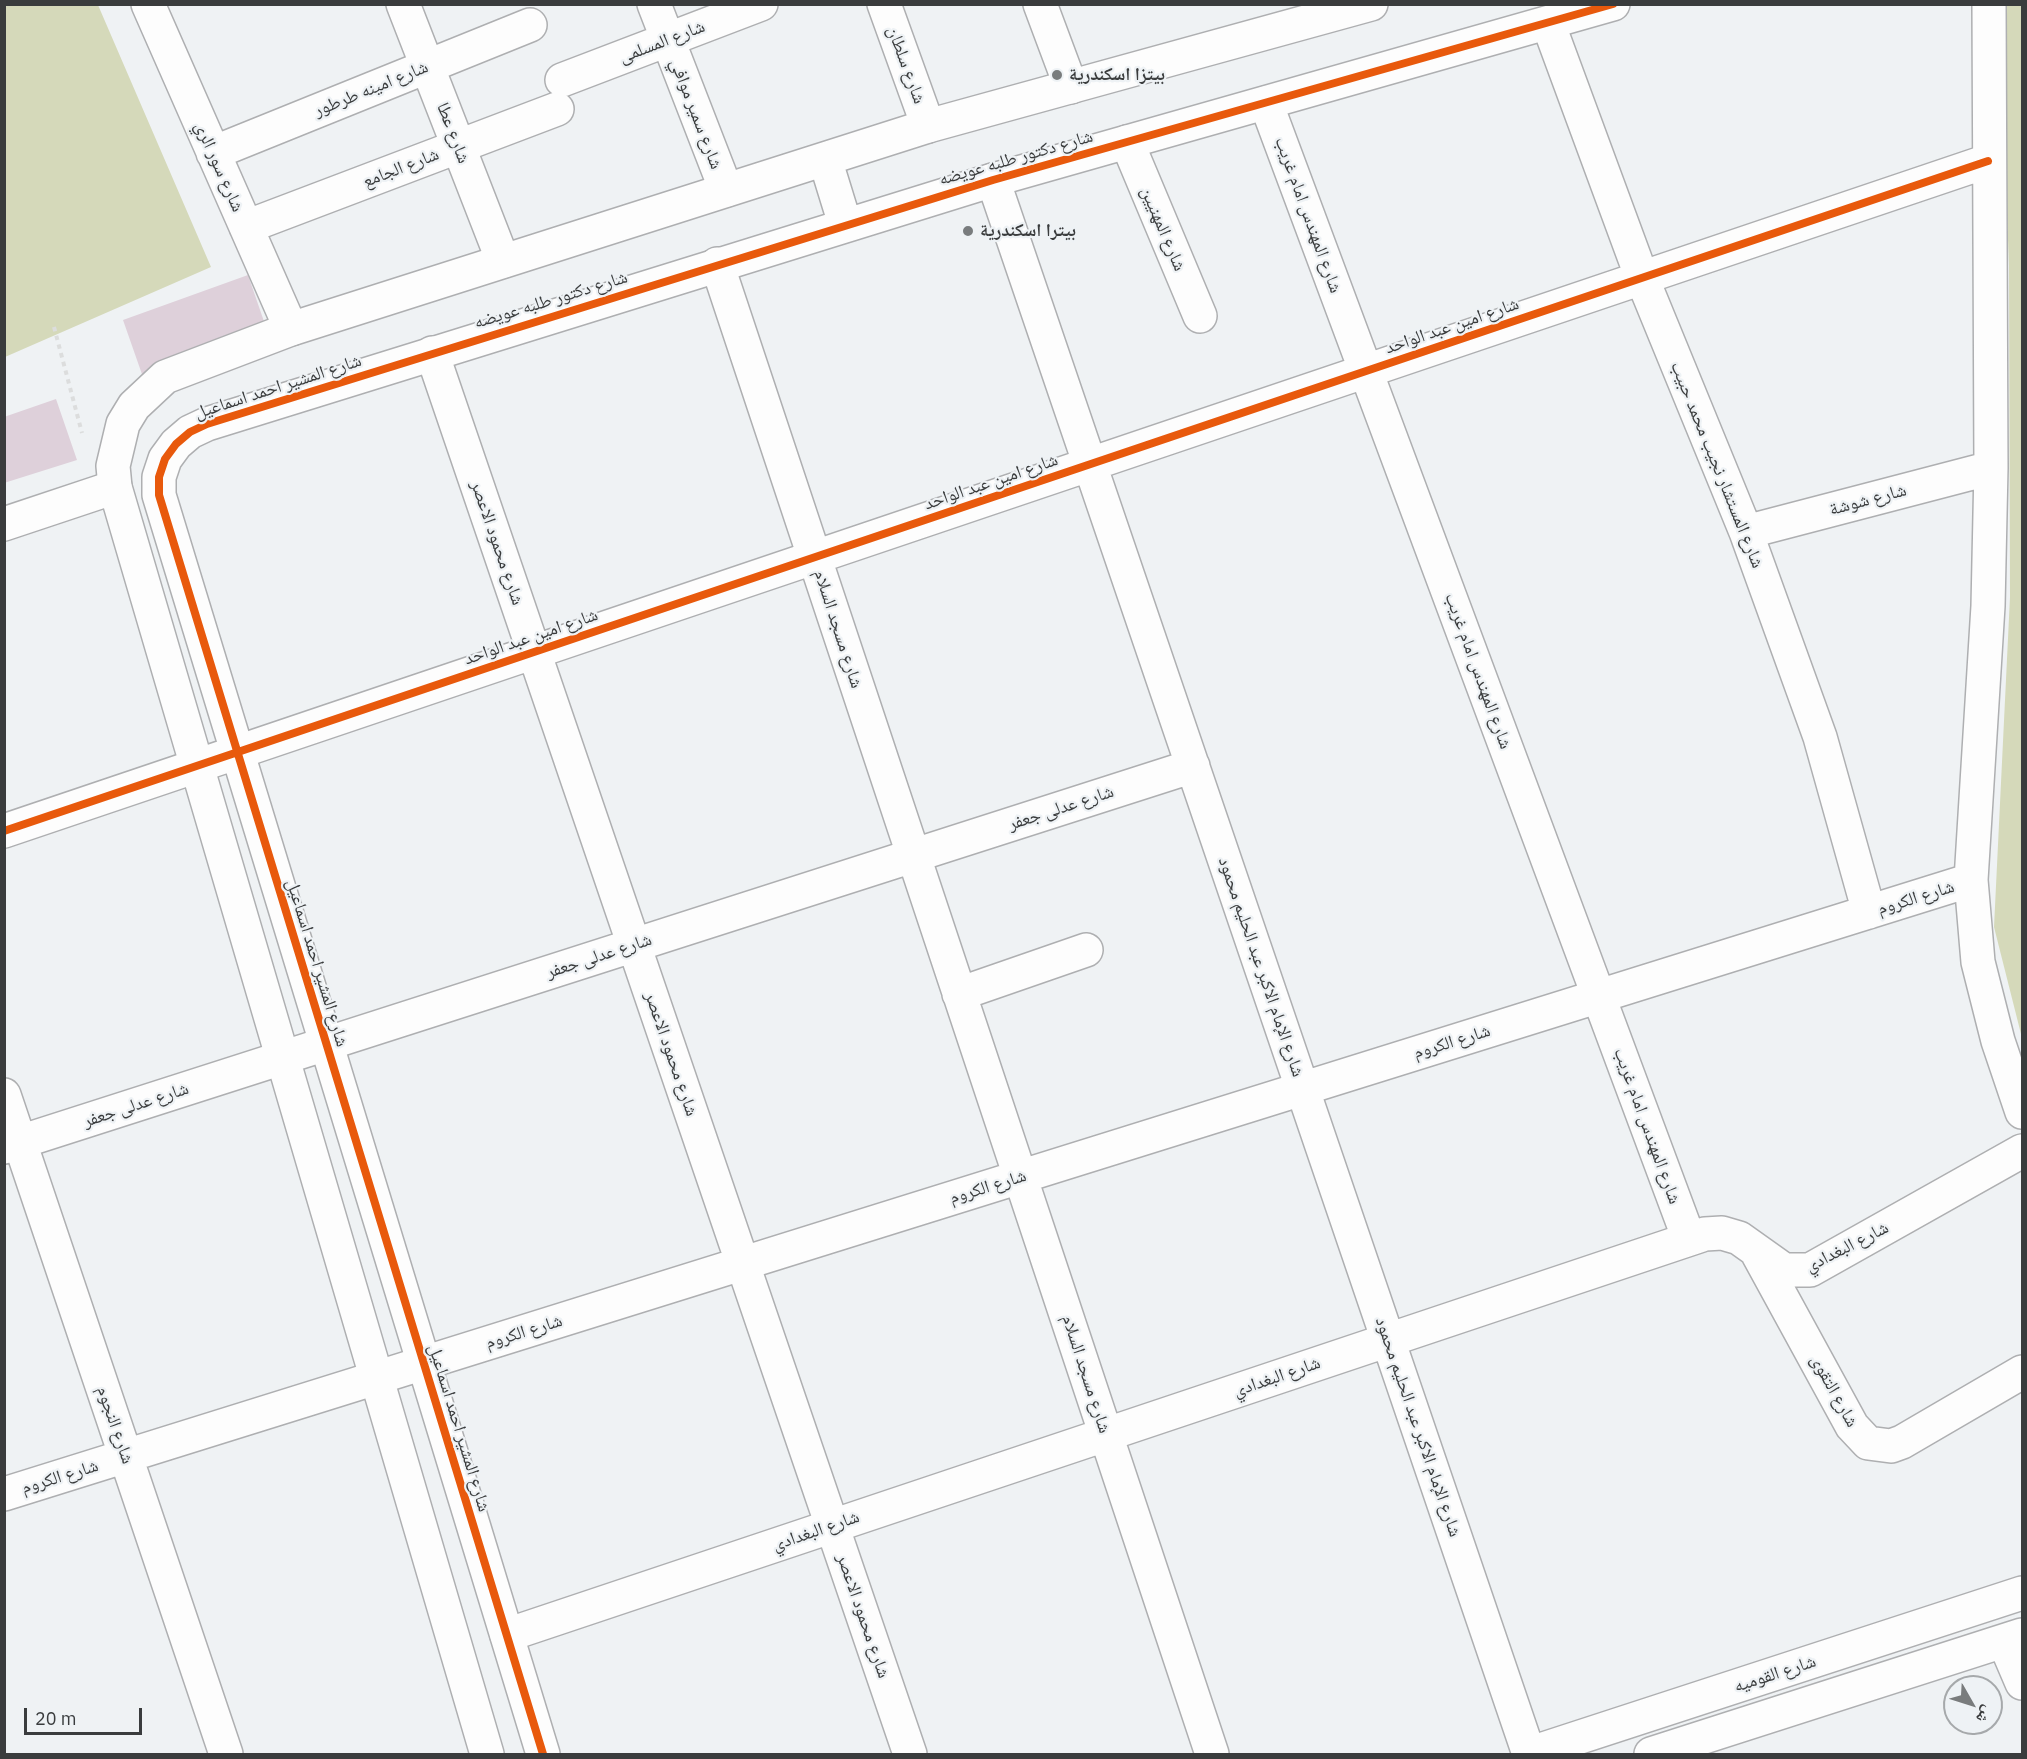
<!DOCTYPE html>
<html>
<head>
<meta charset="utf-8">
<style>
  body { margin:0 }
  #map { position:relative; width:2027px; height:1759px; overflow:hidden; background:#eff2f4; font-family:"IBM Plex Sans","Noto Naskh Arabic",sans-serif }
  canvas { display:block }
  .frame { position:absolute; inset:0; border:6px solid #3a3c3d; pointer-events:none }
  .north { position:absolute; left:1943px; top:1675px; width:60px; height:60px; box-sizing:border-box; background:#eef2f5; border:2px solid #a6a9ab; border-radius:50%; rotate:129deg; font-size:16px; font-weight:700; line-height:24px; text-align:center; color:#3a3c3d }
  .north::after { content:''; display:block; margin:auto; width:21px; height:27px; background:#797c7d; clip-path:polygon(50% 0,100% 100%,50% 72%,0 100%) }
  .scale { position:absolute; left:24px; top:1708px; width:118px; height:27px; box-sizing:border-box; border:3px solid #3a3c3d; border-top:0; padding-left:8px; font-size:18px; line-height:21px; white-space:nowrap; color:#3a3c3d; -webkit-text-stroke:4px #eef2f5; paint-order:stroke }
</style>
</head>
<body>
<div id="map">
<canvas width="2027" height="1759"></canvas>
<div class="frame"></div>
<div class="north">ش</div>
<div class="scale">20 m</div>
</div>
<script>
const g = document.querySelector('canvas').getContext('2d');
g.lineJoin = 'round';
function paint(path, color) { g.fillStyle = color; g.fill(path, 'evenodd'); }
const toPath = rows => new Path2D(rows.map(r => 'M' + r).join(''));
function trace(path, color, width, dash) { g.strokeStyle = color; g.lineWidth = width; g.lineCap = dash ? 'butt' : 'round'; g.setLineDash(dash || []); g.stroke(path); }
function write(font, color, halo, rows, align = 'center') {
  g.font = font + ' "IBM Plex Sans","Noto Naskh Arabic",sans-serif'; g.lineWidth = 4.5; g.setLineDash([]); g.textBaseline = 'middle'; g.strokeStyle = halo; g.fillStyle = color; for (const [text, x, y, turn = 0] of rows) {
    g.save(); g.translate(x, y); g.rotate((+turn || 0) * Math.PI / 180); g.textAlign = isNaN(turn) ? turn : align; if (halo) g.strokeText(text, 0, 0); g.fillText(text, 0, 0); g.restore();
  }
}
paint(toPath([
  [5,4,98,5,211,267,5,357],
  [2022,4,2022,1038,1994,927,2010,597,2009,266,1999,5]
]), '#d5d9ba');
paint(toPath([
  [248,275,269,336,144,380,123,320],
  [56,399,77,460,4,483,4,417]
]), '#ded0da');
const minor = toPath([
  [148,4,291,329],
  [403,4,503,261],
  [654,4,726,190],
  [884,4,928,126],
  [1040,4,1071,87],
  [1989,4,1991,468,1988,606,1971,880,1978,962,1998,1041,2022,1112],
  [1548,23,1642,278,1746,532,1820,737,1869,912],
  [562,80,761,4],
  [1266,103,1689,1239],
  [1127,142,1200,316],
  [213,153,530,25],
  [993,180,1529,1754],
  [246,227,557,109],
  [717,264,1212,1754],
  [432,353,910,1754],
  [4,524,115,487],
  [1746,532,1991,468],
  [4,831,1988,161],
  [959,994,1086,950],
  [4,1095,226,1754],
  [4,1147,1193,766],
  [1758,1254,1852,1426,1868,1443,1891,1446,1902,1442,2022,1372],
  [4,1494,1971,880],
  [507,1635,1705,1234,1722,1233,1739,1238,1784,1270,1810,1270,2022,1151],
  [2004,1641,2022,1683],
  [1528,1754,2022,1593],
  [1651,1754,2022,1635]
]);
const tertiary = toPath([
  [825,159,845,224],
  [487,1754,115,487,113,466,123,424,134,406,165,377,291,329,928,126,1371,4],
  [543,1754,159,495,159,477,165,459,176,444,190,432,207,424,993,180,1613,4]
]);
trace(minor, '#aeafb1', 36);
trace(tertiary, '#aeafb1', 36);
trace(toPath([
  [54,327,82,433]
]), '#dcdddd', 4, [4.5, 4.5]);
trace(minor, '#fdfdfd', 33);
trace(tertiary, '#fdfdfd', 33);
trace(toPath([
  [4,831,1988,161],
  [543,1754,159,495,159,477,165,459,176,444,190,432,207,424,993,180,1613,4]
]), '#e8590c', 8);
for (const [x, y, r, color] of [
  [1057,75,6,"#797c7d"],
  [968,231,6,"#797c7d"]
]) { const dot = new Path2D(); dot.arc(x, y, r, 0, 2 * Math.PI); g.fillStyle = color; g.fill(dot); trace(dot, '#eef2f5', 2); }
write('18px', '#3a3c3d', '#eef2f5', [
  ["شارع المسلمى",662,42,-21],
  ["شارع سلطان",906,65,70],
  ["شارع امينه طرطور",371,89,-22],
  ["شارع سمير موافي",696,114,69],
  ["شارع عطا",453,133,69],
  ["شارع دكتور طلبه عويضه",1016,158,-16],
  ["شارع سور الري",219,167,66],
  ["شارع الجامع",401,168,-21],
  ["شارع المهندس امام غريب",1308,215,70],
  ["شارع المهنيين",1163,229,67],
  ["شارع دكتور طلبه عويضه",551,300,-17],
  ["شارع امين عبد الواحد",1452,326,-19],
  ["شارع المشير احمد اسماعيل",278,387,-18],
  ["شارع المستشار نجيب محمد حبيب",1717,465,68],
  ["شارع امين عبد الواحد",991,482,-19],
  ["شارع شوشة",1868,500,-15],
  ["شارع محمود الاعصر",497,543,71],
  ["شارع مسجد السلام",838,629,72],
  ["شارع امين عبد الواحد",531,637,-19],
  ["شارع المهندس امام غريب",1478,671,70],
  ["شارع عدلى جعفر",1061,808,-18],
  ["شارع الكروم",1916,898,-17],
  ["شارع عدلى جعفر",599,956,-18],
  ["شارع المشير احمد اسماعيل",317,963,73],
  ["شارع الإمام الاكبر عبد الحليم محمود",1261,967,71],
  ["شارع الكروم",1452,1042,-17],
  ["شارع محمود الاعصر",671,1054,71],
  ["شارع عدلى جعفر",136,1105,-18],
  ["شارع المهندس امام غريب",1647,1126,70],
  ["شارع الكروم",988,1187,-17],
  ["شارع البغدادي",1847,1247,-27],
  ["شارع الكروم",524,1332,-17],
  ["شارع مسجد السلام",1086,1374,72],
  ["شارع البغدادي",1277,1377,-19],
  ["شارع التقوى",1834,1391,61],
  ["شارع النجوم",115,1425,71],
  ["شارع الإمام الاكبر عبد الحليم محمود",1418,1427,71],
  ["شارع المشير احمد اسماعيل",459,1428,73],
  ["شارع الكروم",60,1477,-17],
  ["شارع البغدادي",816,1531,-19],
  ["شارع محمود الاعصر",863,1616,71],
  ["شارع القوميه",1775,1674,-18]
]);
write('bold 18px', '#3a3c3d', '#eef2f5', [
  ["بيتزا اسكندرية",1069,75],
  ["بيترا اسكندرية",980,231]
], 'left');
</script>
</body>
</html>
